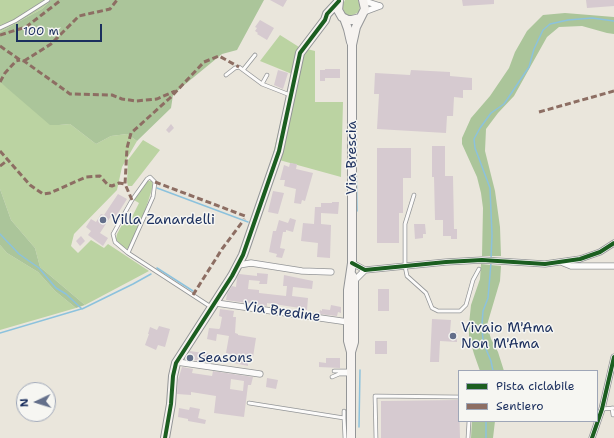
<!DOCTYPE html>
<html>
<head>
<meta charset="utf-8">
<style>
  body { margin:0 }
  #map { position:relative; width:614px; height:438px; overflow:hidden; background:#eae6dc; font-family:"Shantell Sans",sans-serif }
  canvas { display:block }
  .legend { position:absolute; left:458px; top:370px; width:140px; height:52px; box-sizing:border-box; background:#f6f6f2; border:1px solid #9ea6b7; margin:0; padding:5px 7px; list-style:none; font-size:12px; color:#1b2f5e }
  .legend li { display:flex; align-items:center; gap:8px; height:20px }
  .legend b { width:20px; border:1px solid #9ea6b7 }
  .north { position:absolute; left:16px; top:382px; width:40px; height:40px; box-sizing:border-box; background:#f6f6f2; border:1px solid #9ea6b7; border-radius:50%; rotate:266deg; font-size:11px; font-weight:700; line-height:16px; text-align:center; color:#1b2f5e }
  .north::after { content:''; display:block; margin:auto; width:14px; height:18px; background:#636f8a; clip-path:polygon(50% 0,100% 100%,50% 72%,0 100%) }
  .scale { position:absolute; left:16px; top:24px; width:86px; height:18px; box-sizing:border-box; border:2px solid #1b2f5e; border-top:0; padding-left:5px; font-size:12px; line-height:14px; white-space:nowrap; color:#1b2f5e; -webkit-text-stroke:3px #f6f6f2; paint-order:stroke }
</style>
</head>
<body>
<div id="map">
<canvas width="614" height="438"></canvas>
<ul class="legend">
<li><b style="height:5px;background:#1b5e20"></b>Pista ciclabile</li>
<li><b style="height:5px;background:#8d6e63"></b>Sentiero</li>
</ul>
<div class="north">N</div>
<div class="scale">100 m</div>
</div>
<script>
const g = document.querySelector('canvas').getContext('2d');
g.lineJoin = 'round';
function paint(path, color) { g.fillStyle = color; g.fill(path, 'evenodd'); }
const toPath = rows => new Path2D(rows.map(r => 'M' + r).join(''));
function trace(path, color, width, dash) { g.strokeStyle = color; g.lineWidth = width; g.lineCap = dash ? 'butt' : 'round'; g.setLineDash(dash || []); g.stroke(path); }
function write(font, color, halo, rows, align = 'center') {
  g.font = font + ' "Shantell Sans",sans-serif'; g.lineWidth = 3; g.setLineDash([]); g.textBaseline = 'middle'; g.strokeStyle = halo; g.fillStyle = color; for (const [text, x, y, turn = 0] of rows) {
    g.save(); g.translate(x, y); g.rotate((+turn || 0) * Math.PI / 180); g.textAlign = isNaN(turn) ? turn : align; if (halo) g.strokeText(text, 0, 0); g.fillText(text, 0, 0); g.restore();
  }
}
paint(toPath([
  [0,0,51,0,42,9,0,32],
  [345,0,358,0,360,6,359,12,351,16,345,14,342,6],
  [280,35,299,47,315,51,315,102,343,102,341,177,272,158,292,74,260,61],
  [0,82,59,125,70,124,96,144,111,136,127,134,137,141,122,167,117,190,74,234,71,246,78,253,91,240,104,248,108,244,149,271,85,305,40,267,35,248,11,220,0,189],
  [143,140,160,150,132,186,128,186,127,182,128,160],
  [148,181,152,181,153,186,145,211,129,247,127,249,123,248,118,243,116,239,117,234,123,223,128,225,139,203,134,200],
  [0,245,7,253,38,272,55,291,76,308,0,330]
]), '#bbd3a2');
paint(toPath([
  [51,0,264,0,237,50,222,54,183,86,173,95,171,108,137,141,127,134,111,136,96,144,70,124,59,125,50,125,0,82,0,32,42,9],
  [565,13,614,17,614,34,607,33,582,26,559,27,547,37,514,96,498,113,486,129,485,151,495,191,500,227,501,256,482,256,483,208,481,193,477,177,462,144,462,138,471,118,490,96,509,68,515,52,527,31,543,15],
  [0,168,0,189,11,220,35,248,40,267,85,305,76,308,55,291,38,272,7,253,0,245],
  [481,264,501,266,500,281,487,325,491,339,498,352,504,371,480,371,474,354,469,337,469,324,471,305,480,279],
  [472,421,495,421,493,438,471,438]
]), '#abc59a');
trace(toPath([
  [356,157,357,211],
  [157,188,248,222],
  [0,234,19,254,39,268,56,288,66,294,82,309,133,284,151,274],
  [491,259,492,235,490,188,475,148,474,139,480,128,491,113,504,104,529,67,534,49,543,30,550,24,568,20,592,18,614,21],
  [491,263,488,298,483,311,482,324,483,342,491,361,493,371],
  [157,268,193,291],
  [0,333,81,309],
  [486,421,486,438],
  [359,427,360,370]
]), '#8cc2dd', 1.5);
paint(toPath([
  [270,0,287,0,283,7],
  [462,0,494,0,494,4,463,6],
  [586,0,614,0,614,6,587,8],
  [260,20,274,28,267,40,257,34,258,33,255,31,257,28,255,27],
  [325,69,340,69,340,78,325,78,325,81,320,81,320,70,325,70],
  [278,70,288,73,283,89,274,85],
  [411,70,450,72,450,76,472,78,472,90,463,90,463,98,454,97,453,116,447,116,446,133,377,129,379,94,374,94,375,73,410,75],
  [171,124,174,128,169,133,166,130],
  [432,146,445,146,445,176,453,176,454,229,457,229,457,239,451,239,451,236,443,236,443,220,435,220,434,177,432,177],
  [377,148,411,148,411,178,403,178,403,213,399,213,399,243,377,243],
  [290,163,297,164,296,169,313,173,305,201,302,200,301,204,294,203,296,189,284,186,285,180,280,180,284,165,289,167],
  [273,191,284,193,278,214,268,212],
  [118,194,127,199,115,218,111,216,100,233,108,238,103,246,88,235,91,231,86,227,91,219,96,222,101,214,104,215],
  [332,202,339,202,338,214,321,213,321,224,331,225,330,258,317,257,318,243,301,241,303,223,314,224,315,207,321,207,321,203,332,203],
  [290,218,296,220,293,232,286,230,286,232,283,232,280,248,285,249,282,258,276,257,277,254,269,252,273,231,276,231,279,220,288,223],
  [414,224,425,224,426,234,423,234,423,238,415,239],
  [81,236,85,241,80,246,76,241],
  [257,273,268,274,267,284,259,284,260,281,249,280,248,289,259,290,259,293,286,296,287,286,283,286,284,275,313,281,312,289,293,287,292,296,308,298,307,310,300,309,300,308,267,303,267,306,226,300,227,294,232,286,236,287,237,278,239,274,257,276],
  [378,289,389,289,389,311,378,311],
  [331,305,341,307,341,313,338,312,337,316,319,314,320,310,322,311,322,309,330,310],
  [220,309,234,311,233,317,236,317,235,333,238,334,238,335,256,338,253,357,248,357,248,366,229,362,230,354,226,353,229,336,217,334,216,341,207,339,209,328,219,329,220,328,222,317,219,316],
  [432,319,451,320,450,332,457,332,457,342,440,341,439,362,430,362],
  [159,326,170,329,165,347,158,345,156,350,145,345,149,334,148,334,150,327,157,330],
  [375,341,387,341,387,354,375,354],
  [190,351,210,354,209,362,187,359],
  [326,358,340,358,340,368,319,367,319,362,326,363],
  [182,367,193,369,192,373,212,376,213,371,253,377,251,385,248,385,244,417,214,413,216,396,191,392,191,395,177,394,178,380],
  [231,379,244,381,243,391,230,389],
  [267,378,278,380,276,389,266,387],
  [459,400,460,438,381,438,381,401],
  [190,407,200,409,198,418,206,420,205,424,188,421,188,419,178,417,179,408,189,410]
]), '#d6cad0');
const lane = toPath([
  [0,28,15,21,48,0],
  [243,70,255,55],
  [226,75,235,68,239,67,262,84,290,95],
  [262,84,267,75],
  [414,195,405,224,405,266,407,276,426,293,432,308,438,311,460,311,466,305,473,280,479,269],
  [128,253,153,197,155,182,150,177,147,179,132,200,113,234,115,242,128,253,211,307],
  [334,371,350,371],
  [332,377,339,374,351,374],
  [249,403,344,418,345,438],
  [612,408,613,415],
  [602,409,614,408],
  [344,418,344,411],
  [376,438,375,396,459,397],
  [468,438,469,421]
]);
const street = toPath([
  [364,1,380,6],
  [364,12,380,6],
  [561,262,571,266,614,266],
  [352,263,365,270,446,262,482,260,545,264,580,259,600,252,614,243],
  [239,265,251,263,302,271,331,272],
  [354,281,365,270],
  [216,303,348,322],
  [177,362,260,374],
  [592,438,602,409,614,357]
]);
const secondary = toPath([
  [339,1,338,10,342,17,348,20,352,20,360,18],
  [344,18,348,29,351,42],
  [351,352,354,342,354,281,352,275],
  [165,438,171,404,173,376,176,363,232,276,243,255,279,151,300,53,325,20,327,14,339,1],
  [351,438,351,352,348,341,348,290,352,263,352,45,356,27,365,9,363,0]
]);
trace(lane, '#939597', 4.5);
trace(street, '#939597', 7);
trace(secondary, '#939597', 10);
trace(lane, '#fcfbfa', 3);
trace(street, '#fcfbfa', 5.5);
trace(secondary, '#f6f3f0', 8);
trace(toPath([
  [0,35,26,27,61,0],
  [0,46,20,60,24,61,70,94,112,95,122,99,136,101,157,99,175,91],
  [24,61,51,44,79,16,110,9,117,0],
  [0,82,5,73,16,61,20,60],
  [539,112,614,91],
  [0,151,30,185,43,194,50,193,86,177,100,176,108,185,112,186,119,183,125,184],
  [0,166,8,160],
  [155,182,245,216,244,219],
  [132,200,125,184,127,148,131,133,170,98,204,62,219,56,239,67],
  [193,295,222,249,243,221]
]), '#8d6e63', 3, [6, 3]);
trace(toPath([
  [352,263,365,270,446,262,482,260,545,264,580,259,600,252,614,243],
  [165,438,171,404,173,376,176,363,232,276,243,255,279,151,300,53,325,20,327,14,339,1],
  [592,438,602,409,614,357]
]), '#1b5e20', 4);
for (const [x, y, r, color] of [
  [103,220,4,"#636f8a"],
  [453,336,4,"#636f8a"],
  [190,358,4,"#636f8a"]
]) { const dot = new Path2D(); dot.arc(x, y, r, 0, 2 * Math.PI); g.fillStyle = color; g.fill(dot); trace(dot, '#f6f6f2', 1.5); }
write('14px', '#1b2f5e', '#f6f6f2', [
  ["Via Brescia",352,158,-90],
  ["Via Bredine",282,312,8]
]);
write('14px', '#1b2f5e', '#f6f6f2', [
  ["Villa Zanardelli",111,220],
  ["Vivaio M'Ama",461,328],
  ["Non M'Ama",461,344],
  ["Seasons",198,358]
], 'left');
</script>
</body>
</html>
